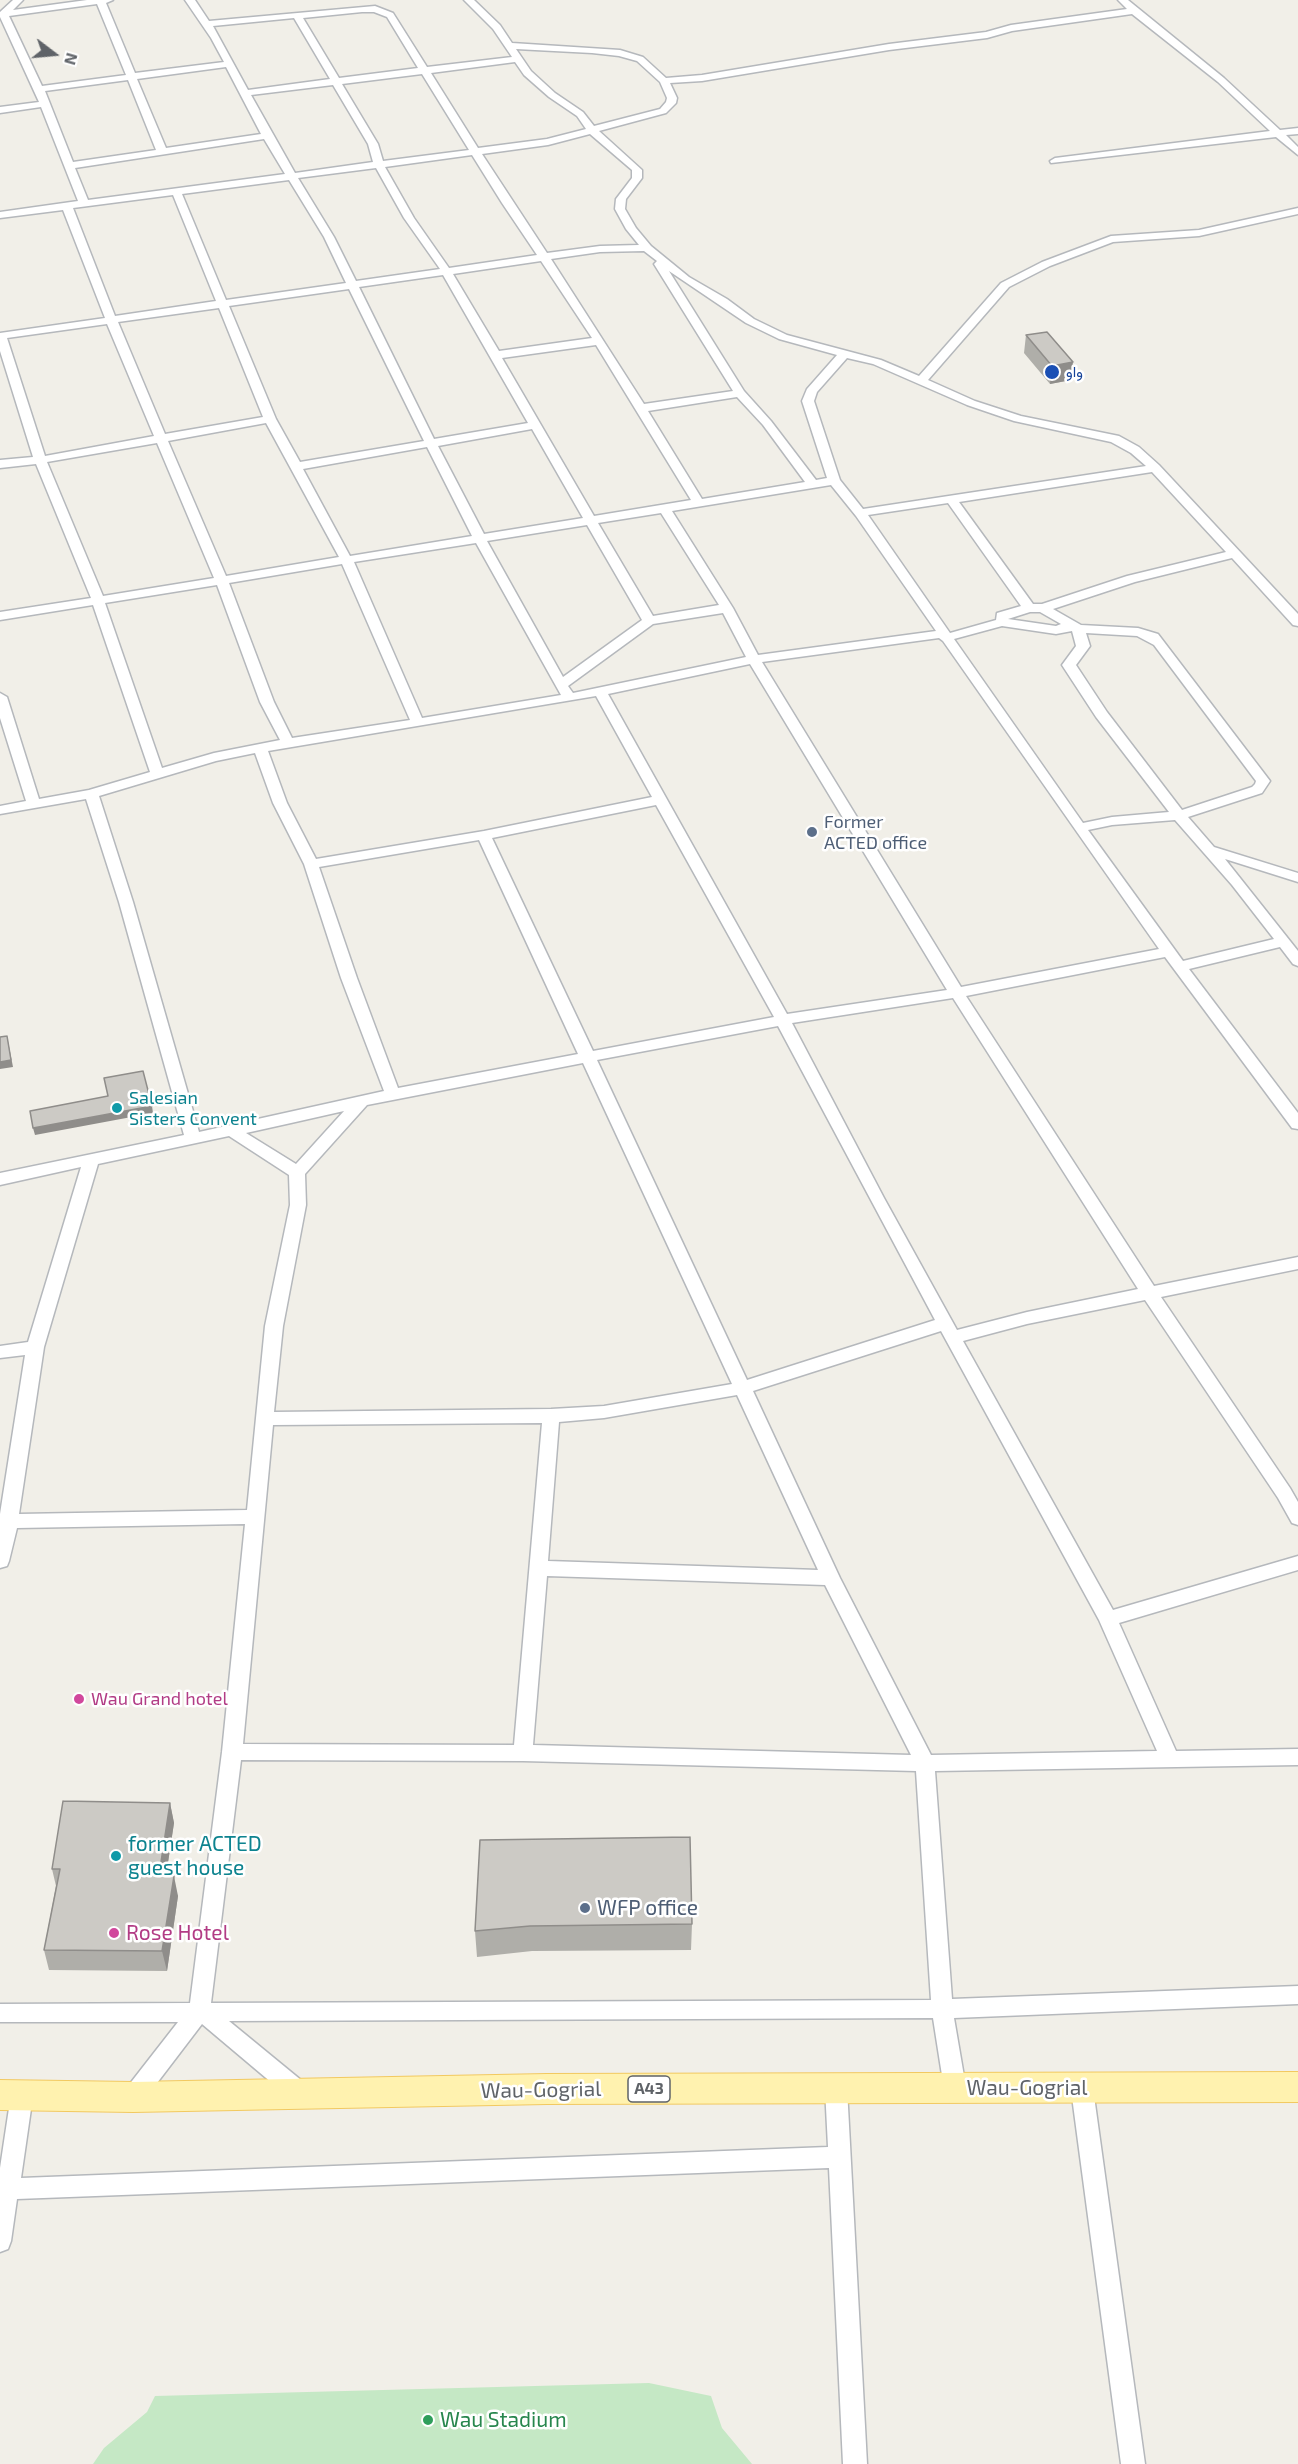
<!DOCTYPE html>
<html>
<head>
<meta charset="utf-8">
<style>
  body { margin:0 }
  #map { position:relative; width:1298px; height:2464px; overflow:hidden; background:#f1efe8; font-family:"Exo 2",sans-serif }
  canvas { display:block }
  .north { position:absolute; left:24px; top:24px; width:60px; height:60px; -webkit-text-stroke:4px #fff; paint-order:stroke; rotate:106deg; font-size:16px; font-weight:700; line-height:24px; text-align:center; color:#5f6368 }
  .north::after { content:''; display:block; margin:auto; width:21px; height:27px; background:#5f6368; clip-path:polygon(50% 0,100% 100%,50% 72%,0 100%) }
</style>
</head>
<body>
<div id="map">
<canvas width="1298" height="2464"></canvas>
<div class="north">N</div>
</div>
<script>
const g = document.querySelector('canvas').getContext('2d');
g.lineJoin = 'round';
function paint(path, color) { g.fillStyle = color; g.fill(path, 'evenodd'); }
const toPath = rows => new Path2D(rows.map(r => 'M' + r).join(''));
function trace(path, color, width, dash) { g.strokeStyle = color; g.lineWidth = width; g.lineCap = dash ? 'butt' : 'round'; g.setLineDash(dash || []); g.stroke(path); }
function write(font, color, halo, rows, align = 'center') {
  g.font = font + ' "Exo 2",Vazirmatn,sans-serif'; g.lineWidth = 5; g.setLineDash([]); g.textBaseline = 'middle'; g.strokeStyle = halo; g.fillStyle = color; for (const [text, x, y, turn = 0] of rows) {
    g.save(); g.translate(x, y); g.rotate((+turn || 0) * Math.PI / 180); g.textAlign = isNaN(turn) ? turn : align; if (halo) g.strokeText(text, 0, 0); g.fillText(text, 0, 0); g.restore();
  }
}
paint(toPath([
  [649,2383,711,2396,722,2428,752,2464,93,2464,104,2448,147,2412,155,2396]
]), '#c5e8c5');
const minor = toPath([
  [13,0,23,0,13,10,87,0,113,0,106,3,135,73,224,62,211,38,185,0,195,0,209,21,375,6,393,13,427,67,512,57,493,29,464,0,474,0,500,25,512,43,620,50,643,57,666,78,702,75,889,44,986,32,1011,25,1127,9,1118,0,1128,0,1224,78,1280,130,1298,128,1298,134,1286,135,1298,147,1298,155,1276,137,1051,163,1050,161,1055,158,1270,131,1218,82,1132,14,1012,31,987,38,889,50,702,81,670,83,677,98,676,103,666,113,599,131,642,170,642,178,626,199,625,209,636,228,651,246,689,277,727,299,754,319,787,335,881,360,919,376,1001,283,1042,262,1111,236,1199,230,1298,208,1298,214,1199,236,1113,242,1050,266,1009,287,928,380,975,401,1021,416,1119,436,1139,447,1159,465,1298,614,1298,626,1293,625,1232,558,1135,582,1053,609,1081,625,1138,628,1158,634,1270,781,1262,793,1188,817,1214,847,1298,873,1298,882,1225,859,1298,951,1298,966,1293,964,1280,947,1189,969,1298,1113,1298,1129,1292,1128,1165,957,966,996,1154,1286,1298,1257,1298,1269,1161,1297,1290,1488,1298,1502,1298,1525,1292,1523,1278,1498,1145,1300,1027,1324,963,1341,1113,1610,1298,1556,1298,1570,1119,1623,1176,1751,1298,1749,1298,1765,935,1771,952,1999,1298,1986,1298,2004,954,2018,966,2088,963,2095,955,2098,947,2095,944,2088,933,2018,229,2021,307,2085,310,2092,307,2099,299,2102,291,2099,202,2024,141,2104,133,2107,125,2104,122,2097,125,2090,178,2022,0,2022,0,2004,190,2003,222,1752,245,1524,17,1528,9,1561,7,1566,0,1568,0,1514,25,1355,0,1358,0,1346,28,1342,81,1167,0,1185,0,1173,184,1135,119,902,86,799,0,814,0,806,26,801,0,718,0,693,7,697,39,799,89,790,150,772,93,605,0,620,0,612,91,598,36,464,0,468,0,460,33,457,0,351,0,333,105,318,63,210,0,218,0,212,78,201,41,107,0,113,0,107,39,102,0,17,0,12,13,0],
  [97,4,126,75,42,86,9,16,97,4],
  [362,12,374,12,387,17,418,68,339,78,303,18,362,12],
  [294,18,330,79,248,90,213,26,294,18],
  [516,49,592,53,619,56,637,61,660,82,667,98,666,102,660,109,594,126,583,112,555,93,531,71,516,49],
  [515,62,524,75,549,97,577,116,586,129,547,139,478,148,431,73,515,62],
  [226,67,261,134,166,148,137,79,226,67],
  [422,74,469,150,383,161,378,144,342,84,422,74],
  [128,80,156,150,73,162,45,91,128,80],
  [333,85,368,144,373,162,295,173,251,95,333,85],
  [590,134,632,170,632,178,616,199,615,209,626,229,639,245,600,246,547,253,482,154,548,145,590,134],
  [264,139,285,174,88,200,75,168,264,139],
  [472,155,502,203,537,255,449,268,414,218,385,167,472,155],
  [376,168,404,218,440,269,356,281,334,237,298,178,376,168],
  [289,180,324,237,346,283,226,300,182,194,289,180],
  [173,195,216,301,115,316,73,208,173,195],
  [644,251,657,261,654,264,733,391,644,404,551,259,600,252,644,251],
  [541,261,592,338,499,351,453,274,541,261],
  [669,271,746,323,779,339,837,355,807,389,802,401,827,478,816,480,771,421,744,391,669,271],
  [443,275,528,423,434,439,359,287,443,275],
  [349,289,424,441,300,462,276,419,229,306,349,289],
  [219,308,263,417,165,434,118,322,219,308],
  [107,324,154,436,45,456,7,338,107,324],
  [596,345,691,500,594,516,502,358,596,345],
  [847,358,873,364,967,405,1014,421,1111,442,1131,453,1146,466,863,509,840,480,814,401,817,392,847,358],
  [737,397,763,425,805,482,702,499,648,411,737,397],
  [266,423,339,557,226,576,168,441,266,423],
  [532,429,583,518,484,534,438,446,532,429],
  [157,443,214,578,103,596,47,462,157,443],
  [427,447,472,536,350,556,303,469,427,447],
  [1152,472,1226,552,1127,576,1042,604,1033,604,959,502,1152,472],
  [831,485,856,516,936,631,758,655,733,608,672,511,831,485],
  [948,503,1021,606,997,613,996,620,950,633,868,515,948,503],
  [661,513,719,605,653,616,598,523,661,513],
  [587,525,642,620,563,677,487,541,587,525],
  [476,543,561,695,422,718,354,562,476,543],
  [342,564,410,720,292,738,274,702,229,583,342,564],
  [217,585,260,702,280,740,214,753,162,768,105,603,217,585],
  [1030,612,1040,612,1061,624,1056,626,1008,619,1030,612],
  [723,613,746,657,573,693,568,686,653,624,723,613],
  [1002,626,1056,634,1072,631,1076,646,1062,665,1096,717,1169,812,1112,817,1083,823,954,639,1002,626],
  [1086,633,1137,636,1154,645,1256,781,1255,784,1252,787,1182,810,1107,712,1076,665,1090,646,1086,633],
  [939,638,943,641,1159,949,961,987,762,662,939,638],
  [750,664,947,990,787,1014,608,694,750,664],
  [596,696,652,797,484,831,316,859,287,803,268,751,596,696],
  [255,753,273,803,304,864,341,978,384,1091,199,1132,133,902,99,796,216,761,255,753],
  [656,805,774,1017,593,1051,492,838,656,805],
  [1175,820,1232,885,1274,939,1183,961,1088,830,1112,825,1175,820],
  [479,840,578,1054,398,1088,357,978,319,867,479,840],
  [953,998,1138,1289,1027,1312,957,1330,884,1198,792,1023,953,998],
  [778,1026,935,1320,747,1380,597,1060,778,1026],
  [583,1063,732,1384,604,1406,551,1409,274,1412,283,1326,306,1205,305,1174,367,1105,583,1063],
  [344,1111,296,1164,246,1133,291,1123,344,1111],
  [229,1136,289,1175,290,1205,265,1326,247,1510,19,1514,44,1347,98,1164,229,1136],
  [941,1331,1099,1620,1157,1751,931,1755,840,1578,753,1391,941,1331],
  [737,1395,818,1570,548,1561,559,1422,604,1418,737,1395],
  [542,1423,514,1745,243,1744,273,1425,542,1423],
  [547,1576,825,1585,911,1755,533,1745,547,1576],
  [241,1760,523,1761,916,1771,931,2000,211,2003,241,1760],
  [836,2078,844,2081,847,2088,867,2464,843,2464,829,2168,17,2199,11,2241,8,2249,0,2252,0,2168,11,2095,14,2088,22,2085,30,2088,33,2095,21,2178,828,2147,825,2088,828,2081,836,2078],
  [1082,2079,1090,2082,1093,2089,1145,2464,1121,2464,1071,2089,1074,2082,1082,2079]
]);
const primary = toPath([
  [1298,2072,1298,2102,547,2104,133,2112,0,2110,0,2080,133,2082,547,2074,1298,2072]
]);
trace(minor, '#b5b8bc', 3);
trace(primary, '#f2c960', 2);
paint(minor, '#fff');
paint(primary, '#fff2af');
paint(toPath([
  [1026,335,1071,380,1050,384,1024,353],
  [170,1803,174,1823,166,1876,178,1896,167,1971,49,1970,44,1950,56,1886,52,1869],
  [480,1840,692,1924,691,1950,532,1951,477,1957,475,1931]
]), '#afaea9');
paint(toPath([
  [1073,362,1071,380,1050,384,1052,366],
  [7,1036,13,1067,0,1069,0,1062],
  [152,1106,153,1113,35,1135,33,1128],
  [170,1803,174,1823,163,1895,159,1875],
  [174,1876,178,1896,167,1971,162,1951]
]), '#8f8d8a');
const building = toPath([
  [1047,332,1073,362,1052,366,1026,335,1047,332],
  [7,1036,11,1060,0,1062,0,1037,7,1036],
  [143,1071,152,1106,33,1128,30,1111,108,1096,104,1078,143,1071],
  [63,1801,170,1803,159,1875,174,1876,162,1951,44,1950,60,1869,52,1869,63,1801],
  [690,1837,692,1924,530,1926,475,1931,480,1840,690,1837]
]);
paint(building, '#cccac5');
trace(building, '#8f8d8a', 1.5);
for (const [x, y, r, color] of [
  [1052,372,8,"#1a4fb4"],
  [812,832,6,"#5c6f8a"],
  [117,1108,6,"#0f9aa8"],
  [79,1699,6,"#d1479c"],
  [116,1856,6,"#0f9aa8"],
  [585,1908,6,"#5c6f8a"],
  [114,1933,6,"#d1479c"],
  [428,2420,6,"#2e9e5b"]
]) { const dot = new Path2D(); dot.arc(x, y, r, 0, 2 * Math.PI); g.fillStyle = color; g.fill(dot); trace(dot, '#fff', 2); }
write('15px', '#164399', '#fff', [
  ["واو",1066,372]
], 'left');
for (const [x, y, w] of [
  [649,2089,42]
]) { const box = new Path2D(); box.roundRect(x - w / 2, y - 13, w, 26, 4.5); g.fillStyle = '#fff'; g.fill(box); trace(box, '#5f6368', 1.5); }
write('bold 16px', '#5f6368', null, [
  ["A43",649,2089]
]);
write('18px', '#4e5e75', '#fff', [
  ["Former",824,822],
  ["ACTED office",824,843]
], 'left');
write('18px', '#0d838f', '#fff', [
  ["Salesian",129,1098],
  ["Sisters Convent",129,1119]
], 'left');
write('18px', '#b23c85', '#fff', [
  ["Wau Grand hotel",91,1699]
], 'left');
write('21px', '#0d838f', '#fff', [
  ["former ACTED",128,1844],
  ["guest house",128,1868]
], 'left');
write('21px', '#4e5e75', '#fff', [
  ["WFP office",597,1908]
], 'left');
write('21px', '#b23c85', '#fff', [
  ["Rose Hotel",126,1933]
], 'left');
write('21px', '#5f6368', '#fff', [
  ["Wau-Gogrial",1027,2088],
  ["Wau-Gogrial",541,2090,-1]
]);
write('21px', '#27864d', '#fff', [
  ["Wau Stadium",440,2420]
], 'left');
</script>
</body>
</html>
